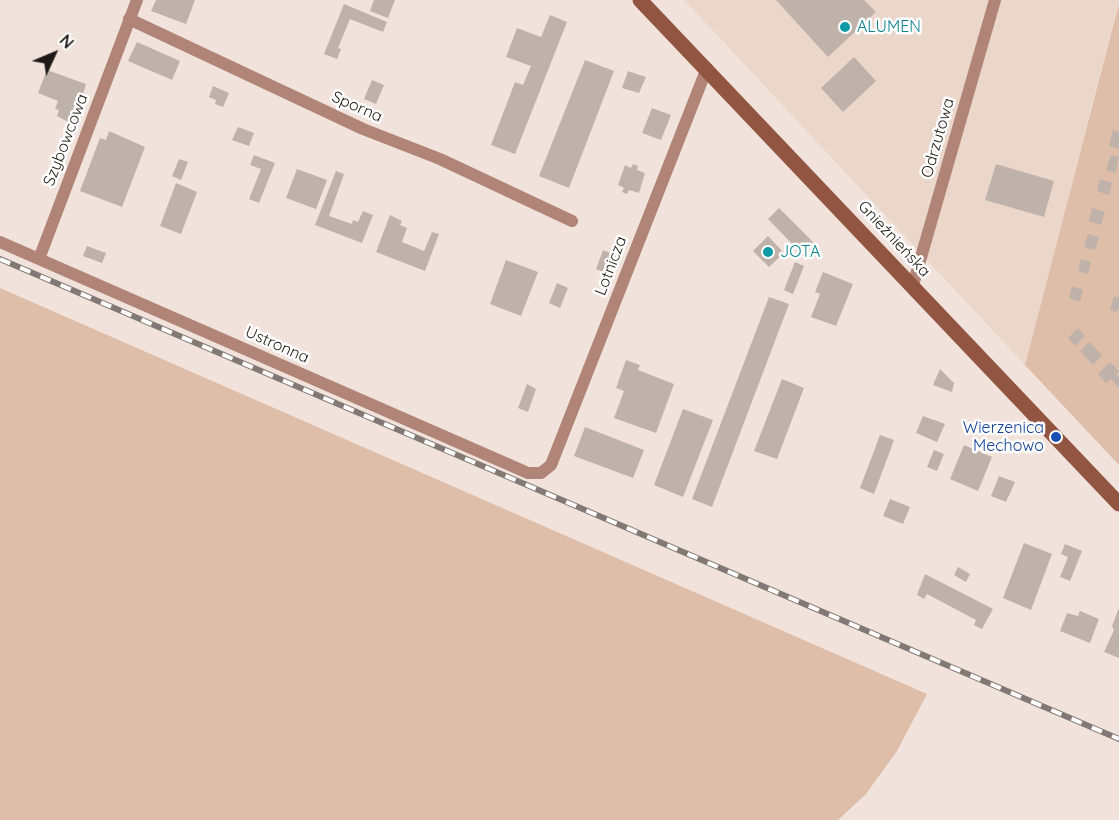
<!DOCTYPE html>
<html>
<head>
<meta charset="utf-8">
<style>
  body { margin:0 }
  #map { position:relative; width:1119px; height:820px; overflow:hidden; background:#f1e3db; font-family:Quicksand,sans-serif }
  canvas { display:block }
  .north { position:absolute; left:24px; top:24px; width:60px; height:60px; -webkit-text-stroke:4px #fff; paint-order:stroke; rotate:46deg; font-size:16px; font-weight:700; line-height:24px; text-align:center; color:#1f1a17 }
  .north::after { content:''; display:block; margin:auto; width:21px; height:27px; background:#1f1a17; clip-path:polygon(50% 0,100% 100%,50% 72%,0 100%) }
</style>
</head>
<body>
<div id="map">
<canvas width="1119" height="820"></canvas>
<div class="north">N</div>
</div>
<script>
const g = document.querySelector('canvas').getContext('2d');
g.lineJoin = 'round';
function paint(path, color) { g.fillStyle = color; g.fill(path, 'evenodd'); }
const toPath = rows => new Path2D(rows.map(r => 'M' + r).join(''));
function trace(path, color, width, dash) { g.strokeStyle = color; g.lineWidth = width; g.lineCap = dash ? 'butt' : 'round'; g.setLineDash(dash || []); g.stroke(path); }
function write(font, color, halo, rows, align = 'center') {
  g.font = font + ' Quicksand,sans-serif'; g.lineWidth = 5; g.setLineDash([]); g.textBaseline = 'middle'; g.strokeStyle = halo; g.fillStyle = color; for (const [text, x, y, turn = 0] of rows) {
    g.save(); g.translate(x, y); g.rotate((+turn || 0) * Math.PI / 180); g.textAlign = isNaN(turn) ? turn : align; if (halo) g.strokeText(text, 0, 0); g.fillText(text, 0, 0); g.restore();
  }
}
paint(toPath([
  [683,0,1119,0,1025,365,689,5]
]), '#ebd6ca');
paint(toPath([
  [1119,3,1119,465,1025,365],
  [0,288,927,694,897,751,866,794,838,820,0,820]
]), '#debda9');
paint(toPath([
  [156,0,195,0,186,24,151,11],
  [374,0,395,0,388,18,370,11],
  [776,0,864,0,876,12,828,57],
  [344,4,387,22,383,32,350,19,338,48,341,49,337,59,324,54],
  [550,15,567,22,515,154,491,145,515,82,523,85,531,66,506,57,517,28,541,37],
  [137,42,180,61,172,80,128,61],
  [854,57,876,81,843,112,821,88],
  [585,60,614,71,569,188,539,176],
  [47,70,86,84,74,125,57,116,59,110,55,109,58,101,38,93],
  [628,71,646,77,639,93,622,88],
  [372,80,384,85,376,104,364,99],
  [213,86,229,93,223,107,215,104,216,100,209,97],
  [652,108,671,115,661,140,642,133],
  [238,127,254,133,249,146,232,140],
  [1113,130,1119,132,1119,149,1109,146],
  [109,131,145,147,122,207,80,191,100,138,106,140],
  [254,155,275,163,259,203,249,199,261,169,250,165],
  [1111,155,1119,157,1115,173,1106,170],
  [179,159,188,162,181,180,172,176],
  [633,164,638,166,637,170,645,173,639,193,629,190,627,194,622,192,624,188,618,185,625,165,631,168],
  [996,164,1054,181,1044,217,985,200],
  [297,169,327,180,316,209,286,198],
  [336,171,344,174,329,216,352,224,353,220,358,222,363,211,373,215,362,243,315,225],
  [1100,179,1112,183,1109,195,1097,191],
  [176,183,197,192,181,234,160,226],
  [779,208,813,242,801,253,768,219],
  [1092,208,1105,212,1101,225,1089,221],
  [390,215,402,221,400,225,407,228,402,242,424,251,432,232,439,234,425,271,376,252],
  [1088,234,1099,237,1095,250,1084,247],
  [768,236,784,253,769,267,753,251],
  [87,246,106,253,102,263,83,256],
  [603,250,616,255,608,274,596,269],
  [1081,259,1091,262,1088,274,1078,271],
  [506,260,538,272,521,316,490,304],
  [795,262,804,266,793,294,784,290],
  [823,272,853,284,836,326,811,317,820,294,815,292],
  [557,283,568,288,560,308,549,303],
  [1072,286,1083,290,1080,302,1069,298],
  [1114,296,1119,298,1119,308,1116,312,1110,310],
  [769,297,789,304,712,507,692,499],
  [1078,328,1085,336,1075,346,1068,338],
  [1089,342,1102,355,1093,365,1080,351],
  [626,360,640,365,638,370,674,384,656,433,614,418,624,391,616,388],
  [1110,362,1119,371,1116,374,1119,378,1119,388,1111,379,1106,383,1098,374],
  [940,369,954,383,952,392,933,385],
  [782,379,804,388,777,459,754,451],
  [527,384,536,389,528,412,518,408],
  [683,409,713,420,683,497,654,485],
  [923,416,945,424,937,442,916,433],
  [585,427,644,450,633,478,574,456],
  [880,435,894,440,874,494,860,488],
  [964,445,992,457,978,491,950,479],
  [934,450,944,454,937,471,927,467],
  [999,476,1015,482,1006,502,991,496],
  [890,499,910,507,903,524,883,516],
  [1024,543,1052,554,1031,610,1003,598],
  [1065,544,1082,551,1070,581,1060,577,1068,557,1061,554],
  [958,567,970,574,966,582,954,575],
  [925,574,993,609,982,629,974,625,976,620,927,594,924,599,917,595],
  [1119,608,1119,658,1104,652,1114,630,1112,626],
  [1080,611,1099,619,1090,643,1060,631,1067,613,1078,616]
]), '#bfb2aa');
trace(toPath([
  [129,19,363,129,440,159,572,221],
  [0,242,528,473,541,473,551,465,707,68],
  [39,259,137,0],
  [913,285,995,0]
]), '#b08476', 12);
trace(toPath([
  [640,0,1119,504]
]), '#915541', 15);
const rail = toPath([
  [0,259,1119,739]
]);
trace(rail, '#827974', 6);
trace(rail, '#fff', 4, [11]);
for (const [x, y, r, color] of [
  [845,27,6,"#0f9aa8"],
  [768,252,6,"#0f9aa8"],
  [1056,437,6,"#1a4fb4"]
]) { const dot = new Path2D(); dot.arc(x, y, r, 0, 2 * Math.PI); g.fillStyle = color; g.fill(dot); trace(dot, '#fff', 2); }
write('16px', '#0d838f', '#fff', [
  ["ALUMEN",857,27],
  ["JOTA",780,252]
], 'left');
write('16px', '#1f1a17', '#fff', [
  ["Sporna",357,107,24],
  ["Odrzutowa",938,138,-74],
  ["Szybowcowa",66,140,-69],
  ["Gnieźnieńska",894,239,47],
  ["Lotnicza",611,266,-69],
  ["Ustronna",277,345,24]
]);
write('16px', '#164399', '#fff', [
  ["Wierzenica",1044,428],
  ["Mechowo",1044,446]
], 'right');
</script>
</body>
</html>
